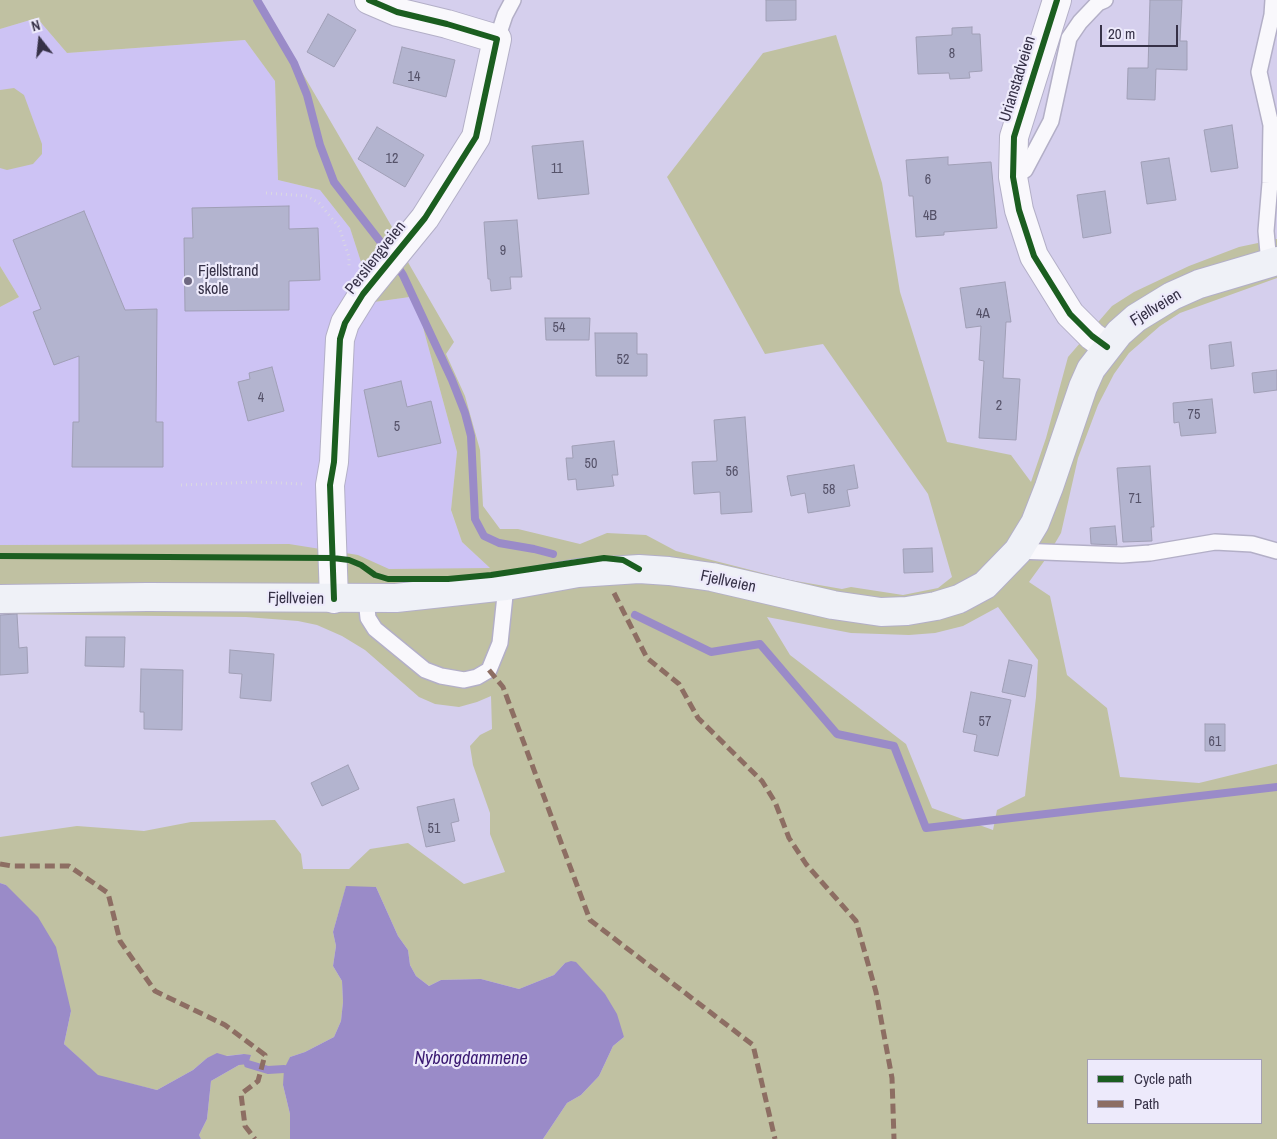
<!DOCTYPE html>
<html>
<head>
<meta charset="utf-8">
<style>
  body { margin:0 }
  #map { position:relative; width:1277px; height:1139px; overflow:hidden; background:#d5cfed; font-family:"Archivo Narrow",sans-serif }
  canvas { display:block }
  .legend { position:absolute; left:1087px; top:1059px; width:175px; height:65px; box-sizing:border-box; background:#edeafb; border:1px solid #a4a0b3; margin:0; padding:6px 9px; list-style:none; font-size:15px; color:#363147 }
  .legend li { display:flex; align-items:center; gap:10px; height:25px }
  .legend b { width:25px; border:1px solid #a4a0b3 }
  .north { position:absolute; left:15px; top:15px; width:50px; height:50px; -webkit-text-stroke:4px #edeafb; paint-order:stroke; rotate:344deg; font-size:14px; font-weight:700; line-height:20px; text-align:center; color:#363147 }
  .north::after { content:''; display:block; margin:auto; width:18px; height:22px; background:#363147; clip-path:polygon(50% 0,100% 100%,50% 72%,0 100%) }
  .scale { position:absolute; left:1100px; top:25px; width:78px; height:22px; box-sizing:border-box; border:2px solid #363147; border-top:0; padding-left:6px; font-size:15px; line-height:18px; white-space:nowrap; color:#363147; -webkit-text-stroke:4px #edeafb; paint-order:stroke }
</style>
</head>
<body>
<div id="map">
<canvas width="1277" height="1139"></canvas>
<ul class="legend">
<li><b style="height:6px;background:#1b5e20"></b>Cycle path</li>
<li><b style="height:6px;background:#8d6e63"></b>Path</li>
</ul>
<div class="north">N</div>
<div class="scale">20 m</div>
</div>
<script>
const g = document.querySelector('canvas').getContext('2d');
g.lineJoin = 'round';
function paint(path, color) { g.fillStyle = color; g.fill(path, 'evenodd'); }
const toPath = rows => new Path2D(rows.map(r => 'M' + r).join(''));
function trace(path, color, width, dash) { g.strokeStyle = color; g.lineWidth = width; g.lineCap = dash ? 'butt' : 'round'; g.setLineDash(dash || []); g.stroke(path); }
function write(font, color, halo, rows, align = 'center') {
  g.font = font + ' "Archivo Narrow",sans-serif'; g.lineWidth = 4.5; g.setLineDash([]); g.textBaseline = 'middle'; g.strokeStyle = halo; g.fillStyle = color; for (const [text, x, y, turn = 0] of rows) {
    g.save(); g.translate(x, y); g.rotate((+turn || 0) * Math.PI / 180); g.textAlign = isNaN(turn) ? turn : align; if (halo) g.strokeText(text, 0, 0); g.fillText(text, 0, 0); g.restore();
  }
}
paint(toPath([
  [37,18,67,53,245,40,275,81,278,180,320,190,350,228,374,302,417,296,424,331,457,452,451,511,462,542,491,569,388,569,374,564,52,545,0,545,0,307,19,297,0,266,0,29]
]), '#cdc3f4');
paint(toPath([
  [0,0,260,0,392,227,409,264,454,342,446,354,465,396,480,450,483,506,500,529,518,529,580,544,607,533,646,535,676,551,790,580,842,589,851,587,903,595,938,588,952,577,928,494,823,344,765,354,667,177,763,53,836,35,882,183,900,292,947,442,1011,455,1031,482,1046,438,1068,357,1112,306,1134,292,1189,266,1239,247,1277,239,1277,278,1180,313,1160,326,1129,353,1114,374,1098,405,1078,458,1061,533,1045,560,1029,582,1050,596,1067,675,1107,708,1120,777,1199,783,1277,764,1277,1139,543,1139,567,1103,581,1095,599,1076,613,1046,624,1037,565,963,554,975,519,989,481,979,441,980,429,986,416,976,410,965,408,950,398,936,376,887,346,887,333,932,336,946,333,966,342,981,343,1002,341,1021,334,1037,305,1052,290,1057,283,1085,290,1114,290,1139,201,1139,199,1135,207,1119,211,1081,239,1065,244,1054,207,1058,193,1070,157,1090,98,1076,64,1044,71,1011,6,885,0,883,0,837,77,826,144,831,191,822,275,820,301,854,303,869,349,869,370,849,408,843,464,884,505,872,490,834,490,813,473,765,470,746,480,735,492,729,491,696,477,702,459,707,435,704,419,697,365,650,342,636,317,625,298,621,246,617,0,614,0,545,289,544,358,555,389,569,490,568,462,542,451,510,457,452,424,331,417,296,374,302,350,228,320,190,278,180,275,81,245,40,67,53,37,18,0,29],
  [998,607,1038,660,1036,697,1025,796,997,810,993,830,932,808,906,744,790,655,767,617,851,633,909,635,935,633,963,626],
  [1088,1060,1261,1060,1261,1123,1088,1123],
  [14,88,24,95,42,144,42,154,33,164,7,170,0,168,0,90],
  [0,266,19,297,0,307]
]), '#c0c1a2');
paint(toPath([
  [0,883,6,885,38,917,56,947,71,1011,64,1044,98,1075,157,1090,193,1070,207,1058,217,1053,227,1056,244,1054,251,1055,248,1064,239,1065,211,1081,207,1119,199,1135,201,1139,0,1139],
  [346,886,376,887,398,936,408,950,410,965,416,976,429,986,441,980,481,979,519,989,554,975,565,963,571,961,576,962,605,994,617,1014,624,1037,613,1046,599,1076,581,1095,567,1103,543,1139,290,1139,290,1114,283,1085,284,1069,290,1057,305,1052,334,1037,341,1021,343,1002,342,981,333,966,336,946,333,932]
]), '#9a8bc8');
trace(toPath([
  [257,0,294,63,307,95,320,145,334,182,386,249,403,275,452,380,465,413,471,436,475,519,484,536,499,543,534,549,553,554],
  [635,615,711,652,760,644,837,734,894,746,926,828,1277,787],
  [248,1064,268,1070,284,1069]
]), '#9a8bc8', 8);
const building = toPath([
  [766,0,796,0,796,20,766,21,766,0],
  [1150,0,1182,0,1180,41,1187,41,1187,70,1156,69,1155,100,1127,99,1128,68,1148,68,1150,0],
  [328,14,356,30,334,67,307,52,328,14],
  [972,27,972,34,980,34,982,71,969,72,970,78,950,79,949,73,918,74,916,37,952,35,952,28,972,27],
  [402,47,455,60,446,97,393,83,402,47],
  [1232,125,1238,168,1211,172,1204,130,1232,125],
  [377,127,424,155,405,187,358,159,377,127],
  [583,141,589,194,538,199,532,146,583,141],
  [948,157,948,165,991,162,997,228,944,232,944,235,916,237,913,196,909,196,906,160,948,157],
  [1169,158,1176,200,1147,204,1141,162,1169,158],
  [1105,191,1111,233,1083,238,1077,195,1105,191],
  [289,206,289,229,318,228,320,280,289,281,289,310,185,311,184,238,193,238,192,208,289,206],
  [84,211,125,310,157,309,156,422,163,422,163,467,72,467,73,422,79,422,79,356,54,365,33,312,41,309,13,240,84,211],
  [517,220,522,277,510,277,511,289,491,291,490,279,488,279,484,222,517,220],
  [1005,282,1011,322,1006,322,1003,378,1020,379,1016,440,979,438,984,361,979,360,981,326,966,328,960,288,1005,282],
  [545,318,590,318,589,340,546,340,545,318],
  [595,333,637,333,637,354,647,354,647,376,596,376,595,333],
  [1231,342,1234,366,1211,369,1209,345,1231,342],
  [272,367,284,411,248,421,238,382,250,379,249,373,272,367],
  [1277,370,1277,390,1254,393,1252,373,1277,370],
  [401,381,407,407,431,401,441,443,378,457,364,390,401,381],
  [1212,399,1216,433,1181,436,1179,422,1174,423,1173,403,1212,399],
  [745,417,752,512,721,514,720,492,694,494,692,462,717,461,714,420,745,417],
  [614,441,618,475,612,475,614,486,577,490,576,479,568,480,566,458,573,458,572,446,614,441],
  [854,465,858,488,847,490,850,506,808,513,805,493,791,496,787,476,854,465],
  [1150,466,1154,527,1151,527,1152,541,1123,542,1117,468,1150,466],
  [1115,526,1117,545,1091,544,1090,528,1115,526],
  [932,548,933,572,904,573,903,549,932,548],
  [17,614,19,648,27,647,28,673,0,675,0,615,17,614],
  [86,637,125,637,124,667,85,666,86,637],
  [230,650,274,654,271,701,240,698,242,674,229,673,230,650],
  [1009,660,1032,665,1025,697,1002,692,1009,660],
  [141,669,183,670,182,730,144,729,144,712,140,712,141,669],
  [971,692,1011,700,998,756,974,751,977,735,963,732,971,692],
  [1205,724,1225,724,1225,751,1205,751,1205,724],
  [348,765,359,789,322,806,311,783,348,765],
  [454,799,459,821,451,823,455,841,426,847,417,807,454,799]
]);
paint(building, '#b3b4cf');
trace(building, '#a09fb6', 1);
const lane = toPath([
  [497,39,505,15,513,0],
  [1013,177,1025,170,1051,121,1069,38,1080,22,1098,3,1105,0],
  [1269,263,1266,231,1270,183,1271,125,1259,72,1272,15,1273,0],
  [1018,551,1122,555,1150,553,1215,542,1252,544,1277,551],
  [366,599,368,618,375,629,425,670,441,676,464,680,477,677,489,670,500,643,506,586]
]);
const street = toPath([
  [1057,0,1014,137,1013,177,1019,210,1034,256,1070,314,1092,336,1107,347],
  [334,599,330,485,334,462,340,339,345,323,363,294,425,218,476,137,497,39,447,24,397,12,369,0]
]);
const secondary = toPath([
  [0,599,147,597,396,598,506,586,578,573,639,569,669,571,712,577,833,605,881,612,907,611,936,606,959,599,985,585,1018,551,1035,523,1049,487,1083,387,1091,369,1119,333,1136,318,1172,296,1199,284,1277,261]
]);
trace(lane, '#b3afc7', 18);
trace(street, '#b3afc7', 30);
trace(secondary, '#b3afc7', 30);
trace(toPath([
  [266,193,307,196,319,203,339,227,349,257,349,267],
  [181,485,256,482,304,484]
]), '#d9d8e1', 3, [1, 4]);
trace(lane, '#f9f8fc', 15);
trace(street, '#f9f8fc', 28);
trace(secondary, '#eff1f7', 28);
trace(toPath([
  [614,593,647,658,679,684,698,718,762,781,775,802,789,838,806,864,856,921,876,992,892,1078,894,1139],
  [489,670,503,687,590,920,753,1045,775,1139],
  [0,864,12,866,69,866,108,893,120,941,155,991,225,1025,265,1055,258,1081,241,1094,245,1126,255,1139]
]), '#8d6e63', 5, [10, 5]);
trace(toPath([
  [1057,0,1014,137,1013,177,1019,210,1034,256,1070,314,1092,336,1107,347],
  [0,556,333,558,349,560,361,565,375,575,388,579,448,579,491,575,604,558,623,560,639,569],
  [334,599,330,485,334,462,340,339,345,323,363,294,425,218,476,137,497,39,447,24,397,12,369,0]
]), '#1b5e20', 6);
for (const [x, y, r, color] of [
  [188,281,5,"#6e6881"]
]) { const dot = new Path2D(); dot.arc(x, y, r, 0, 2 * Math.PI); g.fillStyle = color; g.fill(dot); trace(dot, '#edeafb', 2); }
write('14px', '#555269', null, [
  ["8",952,54],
  ["14",414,77],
  ["12",392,159],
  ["11",557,169],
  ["6",928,180],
  ["4B",930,216],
  ["9",503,251],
  ["4A",983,314],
  ["54",559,328],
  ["52",623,360],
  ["4",261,398],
  ["2",999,406],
  ["75",1194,415],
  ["5",397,427],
  ["50",591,464],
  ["56",732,472],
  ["58",829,490],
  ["71",1135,499],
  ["57",985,722],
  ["61",1215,742],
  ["51",434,829]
]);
write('16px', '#363147', '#edeafb', [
  ["Urianstadveien",1018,79,-73],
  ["Persilengveien",376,258,-52],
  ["Fjellveien",1156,308,-31],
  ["Fjellveien",728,582,12],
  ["Fjellveien",296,599,1]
]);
write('16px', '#363147', '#edeafb', [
  ["Fjellstrand",198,272],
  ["skole",198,290]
], 'left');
write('italic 18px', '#3a1972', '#edeafb', [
  ["Nyborgdammene",471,1059]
]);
</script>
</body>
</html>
